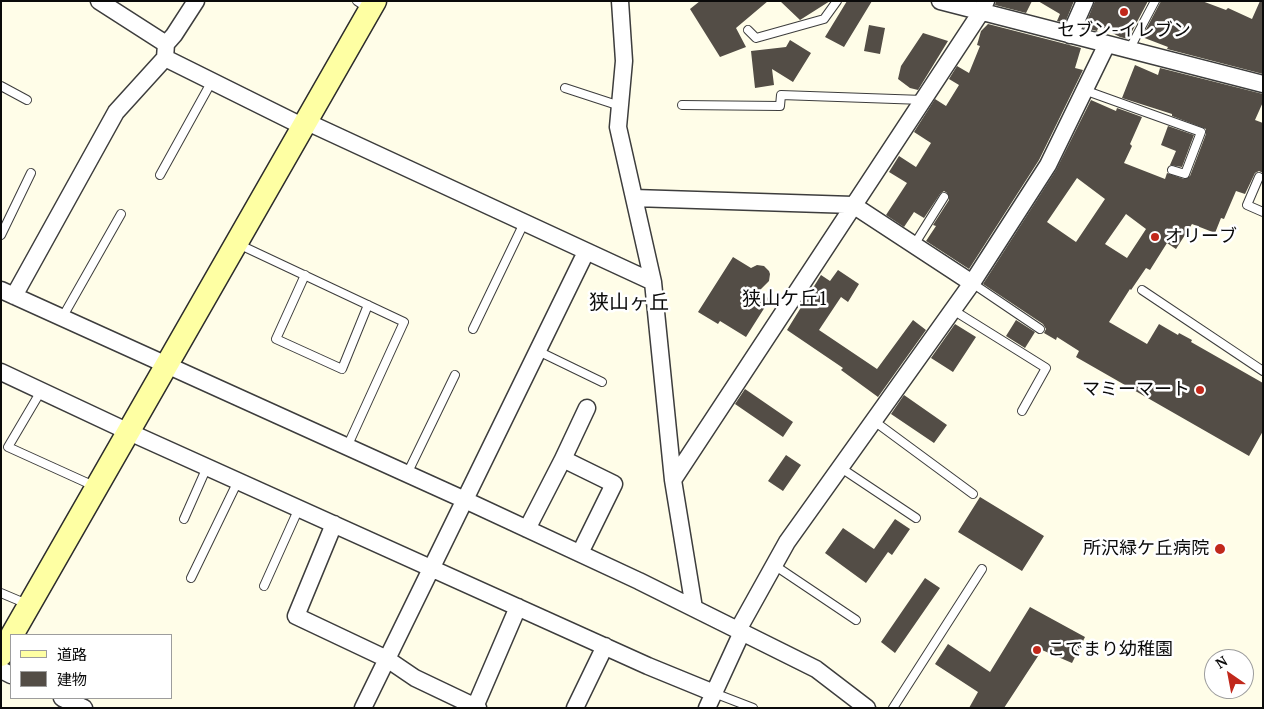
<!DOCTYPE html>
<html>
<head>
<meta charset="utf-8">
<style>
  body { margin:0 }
  #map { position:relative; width:1264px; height:709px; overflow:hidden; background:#fffde8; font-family:"PT Serif","Noto Sans JP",serif }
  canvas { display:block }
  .frame { position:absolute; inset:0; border:2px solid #0a0a0a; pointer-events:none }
  .legend { position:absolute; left:10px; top:634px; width:162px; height:65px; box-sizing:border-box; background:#fff; border:1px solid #9d9d9d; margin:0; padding:6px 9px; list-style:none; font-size:15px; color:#0a0a0a }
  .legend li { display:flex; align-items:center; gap:10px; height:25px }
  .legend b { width:25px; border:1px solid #9d9d9d }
  .north { position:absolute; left:1204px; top:649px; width:50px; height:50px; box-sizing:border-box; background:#fff; border:1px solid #9d9d9d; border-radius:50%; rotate:327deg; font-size:14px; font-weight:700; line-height:20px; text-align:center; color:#0a0a0a }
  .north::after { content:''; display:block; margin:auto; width:18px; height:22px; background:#c1281b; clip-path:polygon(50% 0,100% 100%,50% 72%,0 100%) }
</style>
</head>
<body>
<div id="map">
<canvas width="1264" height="709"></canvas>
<div class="frame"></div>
<ul class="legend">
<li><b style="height:6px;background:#feffa3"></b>道路</li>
<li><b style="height:14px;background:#534d46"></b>建物</li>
</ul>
<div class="north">N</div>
</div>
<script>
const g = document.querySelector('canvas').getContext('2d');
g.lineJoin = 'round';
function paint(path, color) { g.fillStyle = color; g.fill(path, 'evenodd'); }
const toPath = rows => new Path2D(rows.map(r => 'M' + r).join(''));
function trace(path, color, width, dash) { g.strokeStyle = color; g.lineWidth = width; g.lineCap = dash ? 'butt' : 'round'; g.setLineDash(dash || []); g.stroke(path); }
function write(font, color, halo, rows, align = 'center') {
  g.font = font + ' "PT Serif","Noto Sans JP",serif'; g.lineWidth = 5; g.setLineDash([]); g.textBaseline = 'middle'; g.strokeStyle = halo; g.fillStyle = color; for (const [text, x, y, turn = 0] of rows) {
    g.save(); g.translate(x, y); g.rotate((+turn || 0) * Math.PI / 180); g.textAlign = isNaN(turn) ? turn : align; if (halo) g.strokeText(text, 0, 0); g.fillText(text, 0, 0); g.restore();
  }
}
paint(toPath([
  [700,1,768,1,736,28,746,47,720,57,690,9],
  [780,1,830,1,800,20],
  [847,1,872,1,844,47,825,37],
  [996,1,1032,1,1026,13,995,5],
  [1038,1,1074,1,1065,23,1057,21,1060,14],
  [1095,1,1148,1,1128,39,1120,37,1099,26,1097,31,1084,28],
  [1161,1,1202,1,1226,10,1228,8,1252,19,1260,1,1263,1,1263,74,1167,49,1168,47,1142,37],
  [988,24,1081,48,1075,68,1083,70,1039,160,969,269,926,241,936,226,933,225,949,200,947,193,944,191,940,194,924,218,914,212,904,227,886,215,907,183,889,172,899,156,916,167,931,143,914,132,935,99,946,106,959,85,949,79,957,66,969,73,980,46,977,45,981,31],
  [869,25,885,28,880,54,864,51],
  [923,33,948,41,918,90,910,88,898,79,901,66],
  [790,40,811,53,793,82,772,69,774,85,755,88,751,51,786,47],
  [1135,65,1158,75,1160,68,1263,94,1263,102,1255,120,1263,123,1263,173,1259,171,1255,173,1245,194,1236,191,1224,219,1221,218,1215,233,1192,224,1176,249,1167,243,1150,270,1146,268,1131,290,1130,289,1109,322,1147,344,1159,324,1178,335,1179,333,1192,340,1191,342,1263,383,1263,431,1249,456,1076,357,1079,351,1057,337,1056,340,1044,333,1046,329,1043,324,983,284,1056,170,1091,100,1116,111,1117,108,1142,117,1130,144,1132,146,1124,163,1165,179,1167,173,1184,179,1190,176,1206,134,1206,129,1172,116,1172,114,1122,98],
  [1077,178,1105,199,1076,242,1047,222],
  [1126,214,1146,229,1127,258,1105,244],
  [1168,126,1194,135,1182,167,1170,165,1176,151,1161,145],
  [733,257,751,268,757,265,764,266,769,271,770,274,769,281,758,292,770,299,746,337,720,321,718,324,698,312],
  [838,270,859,284,848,302,841,297,819,330,877,369,913,320,926,330,878,397,841,370,843,368,787,330,821,275,830,281],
  [1016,320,1035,332,1025,348,1006,336],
  [955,324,976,337,953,372,931,358],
  [745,389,793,422,783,437,735,404],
  [904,395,947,425,934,443,891,414],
  [786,455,801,465,783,491,768,481],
  [980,497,1044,536,1022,571,958,532],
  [895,519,910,529,892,555,888,552,866,583,825,553,843,528,874,549],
  [925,578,940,588,895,653,881,642],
  [1030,607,1085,637,1072,663,1042,650,1004,708,969,708,978,692,935,664,948,644,990,672]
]), '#534d46');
const lane = toPath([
  [357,1,369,9],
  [748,30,756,38,824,19,837,1],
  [1129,50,1155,1],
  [1,86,27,100],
  [565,88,620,106],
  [1084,90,1201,132,1185,174,1172,170],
  [682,105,780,106,781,95,923,100],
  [160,175,212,81],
  [1259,177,1247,205,1263,212],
  [1,235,31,173],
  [238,244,404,322,347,447],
  [914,245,944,197],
  [305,275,276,339,342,369,368,305],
  [972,283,1040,329],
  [1142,290,1263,371],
  [953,310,1046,368,1022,411],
  [62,318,121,214],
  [473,329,524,223],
  [538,351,602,382],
  [41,391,8,447,94,486],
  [874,421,973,494],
  [841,468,916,518],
  [407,474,455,375],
  [184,519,207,467],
  [774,565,856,620],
  [191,578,238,481],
  [264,586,299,508],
  [1,593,27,604],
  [714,693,753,708],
  [893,708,982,569]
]);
const street = toPath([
  [99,1,166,44,165,58,304,127],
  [620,1,624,61,618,127,653,282,673,480,694,608],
  [940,1,1263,84],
  [1070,35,1085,1],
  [166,44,174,35,196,1],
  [307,122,653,282],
  [634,198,853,205,972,283],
  [1,290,465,500,639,581,816,669,867,708],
  [14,296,116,112,165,58],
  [1,372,129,432,648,666,714,693],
  [673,480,981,12,986,1],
  [334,524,296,616,387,659,415,678,478,708],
  [527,529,563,459],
  [580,553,614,484,563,459,587,408],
  [738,630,787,542,972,283,1048,165,1107,44],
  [1,670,11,675],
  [62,698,84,708],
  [475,707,518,607],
  [363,708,586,252],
  [575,708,605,646],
  [707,708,742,632]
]);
const secondary = toPath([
  [12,635,375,1],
  [1,655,11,637]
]);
trace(lane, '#3d3d3d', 10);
trace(street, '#3d3d3d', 19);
trace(secondary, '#2c2c2c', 25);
trace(lane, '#fff', 8);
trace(street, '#fff', 16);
trace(secondary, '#feffa3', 22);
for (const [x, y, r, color] of [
  [1124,12,5,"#c1281b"],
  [1155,237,5,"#c1281b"],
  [1200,390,5,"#c1281b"],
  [1220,549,6,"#c1281b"],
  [1037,650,5,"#c1281b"]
]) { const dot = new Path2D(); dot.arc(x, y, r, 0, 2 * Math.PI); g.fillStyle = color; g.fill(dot); trace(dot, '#fff', 2); }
write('18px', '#0a0a0a', '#fff', [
  ["セブン-イレブン",1124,31,"center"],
  ["オリーブ",1165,237],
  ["マミーマート",1190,390,"right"],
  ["所沢緑ケ丘病院",1209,549,"right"],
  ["こでまり幼稚園",1047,650]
], 'left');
write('19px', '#0a0a0a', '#fff', [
  ["狭山ケ丘1",785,300]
]);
write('20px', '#0a0a0a', '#fff', [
  ["狭山ヶ丘",629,303]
]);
</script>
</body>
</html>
